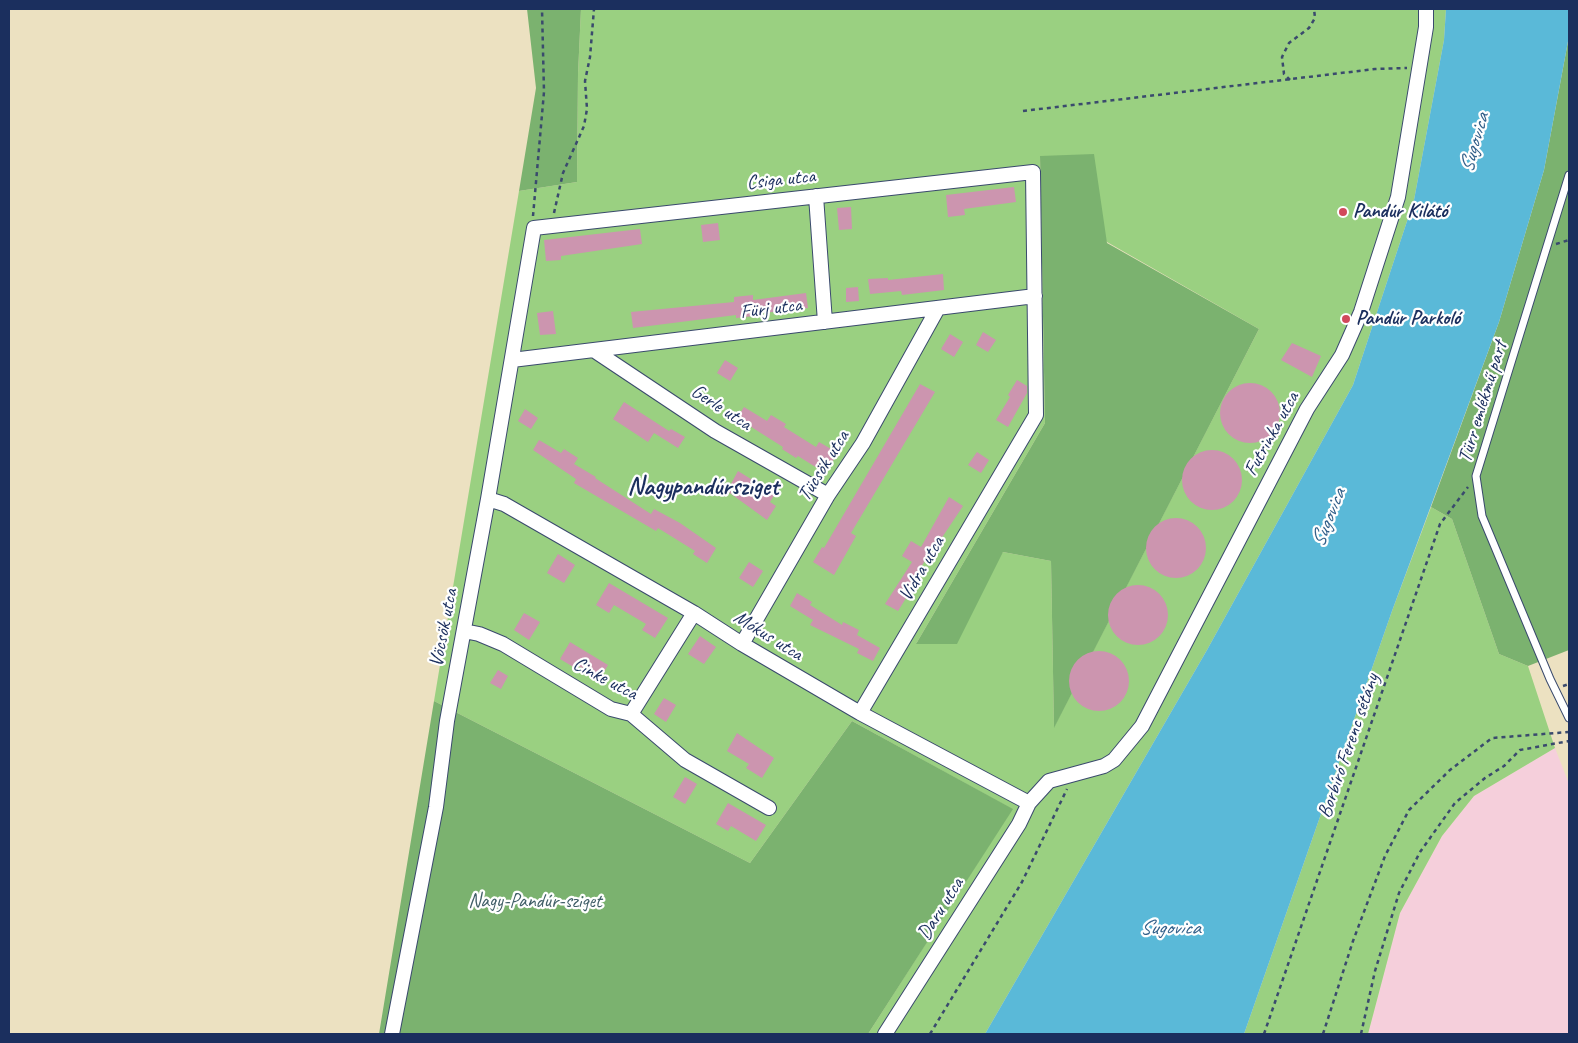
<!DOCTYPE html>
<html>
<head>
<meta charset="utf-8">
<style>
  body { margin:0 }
  #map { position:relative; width:1578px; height:1043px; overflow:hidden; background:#ece1c1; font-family:Caveat,sans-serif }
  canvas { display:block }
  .frame { position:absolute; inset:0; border:10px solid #1b2f5e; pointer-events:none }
</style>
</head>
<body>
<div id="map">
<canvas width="1578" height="1043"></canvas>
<div class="frame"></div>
</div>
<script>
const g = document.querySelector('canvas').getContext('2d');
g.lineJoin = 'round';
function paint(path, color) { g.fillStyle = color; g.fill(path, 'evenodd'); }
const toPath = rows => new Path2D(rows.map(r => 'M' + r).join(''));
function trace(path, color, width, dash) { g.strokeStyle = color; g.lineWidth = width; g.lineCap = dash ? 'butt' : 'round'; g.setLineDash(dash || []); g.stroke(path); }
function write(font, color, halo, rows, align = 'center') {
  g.font = font + ' Caveat,sans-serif'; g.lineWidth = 4.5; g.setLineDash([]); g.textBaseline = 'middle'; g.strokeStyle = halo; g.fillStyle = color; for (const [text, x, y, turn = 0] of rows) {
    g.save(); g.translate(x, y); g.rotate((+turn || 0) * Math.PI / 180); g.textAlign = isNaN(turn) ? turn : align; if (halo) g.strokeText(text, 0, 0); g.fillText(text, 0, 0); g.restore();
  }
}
paint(toPath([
  [1555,748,1569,784,1569,1034,1368,1034,1400,913,1442,836,1474,796]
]), '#f5cfdb');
paint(toPath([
  [581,9,1446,9,1444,40,1414,200,1353,385,1207,650,985,1034,868,1034,1012,809,852,721,750,863,434,701,519,191,577,182,578,74],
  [1040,157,1107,242,1259,329,1054,727,1051,561,1003,552,916,644,1045,423],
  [1431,507,1452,519,1499,654,1528,666,1555,748,1474,796,1442,836,1400,913,1368,1034,1244,1034,1392,611]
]), '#9ad081');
paint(toPath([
  [527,9,581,9,578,74,577,182,519,191,536,88],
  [1569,36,1569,650,1528,666,1499,654,1452,519,1431,507,1499,322,1544,170],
  [1094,154,1107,243,1259,329,1054,728,1051,561,1003,552,957,644,916,644,1045,423,1040,156],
  [434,701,750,863,852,721,1013,809,868,1034,379,1034]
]), '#7bb26f');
paint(toPath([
  [1446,9,1569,9,1569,36,1544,170,1499,322,1392,611,1244,1034,985,1034,1207,650,1353,385,1414,200,1444,40]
]), '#5ab9d8');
paint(toPath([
  [1014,187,1016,202,964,209,965,215,948,217,946,195],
  [851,207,852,229,839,230,837,208],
  [718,223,720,240,703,242,701,225],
  [640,229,642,244,561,256,561,260,546,261,544,240],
  [943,274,944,290,902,295,901,291,870,294,868,279,888,278,888,280],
  [858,287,859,301,846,302,846,288],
  [806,293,808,308,755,314,755,316,736,318,736,315,633,328,631,312,734,302,734,297,753,295,753,300],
  [553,311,556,334,540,335,537,313],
  [983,332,996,340,988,352,976,345],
  [950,334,963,342,954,357,941,349],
  [1292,343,1321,356,1312,377,1281,360],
  [725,360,738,368,730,381,717,373],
  [1017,380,1027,386,1027,393,1008,427,996,420,1010,397,1008,395],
  '1220 413a30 30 0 1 1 60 0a30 30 0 1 1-60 0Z',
  [920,384,935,392,851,533,856,536,834,575,813,562,822,547,824,548],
  [624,402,669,431,671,429,685,437,678,448,654,433,648,442,613,419],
  [744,407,767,421,771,415,786,424,784,427,816,447,819,442,838,453,825,473,798,456,796,458,782,449,783,447,737,418],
  [525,409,538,418,531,429,518,421],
  [539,440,561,453,564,449,578,458,574,464,596,477,595,478,651,514,654,509,680,523,716,548,707,563,693,554,695,551,658,528,656,531,574,483,576,479,533,450],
  '1182 480a30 30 0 1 1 60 0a30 30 0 1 1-60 0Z',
  [977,452,989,460,981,473,968,465],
  [738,471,775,494,770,502,776,506,767,520,727,491],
  [949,497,963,506,939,542,937,541,918,572,921,574,898,611,885,604,912,562,902,556,911,541,921,547],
  '1146 548a30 30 0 1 1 60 0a30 30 0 1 1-60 0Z',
  [558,554,575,565,564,583,547,573],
  [749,562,763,571,753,587,739,578],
  [609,583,668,618,655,638,642,630,646,624,614,605,609,613,596,605],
  '1108 615a30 30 0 1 1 60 0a30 30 0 1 1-60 0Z',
  [797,593,812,602,810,605,842,625,843,622,859,630,857,635,880,648,873,661,857,653,859,649,810,625,813,620,790,606],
  [524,613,540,622,529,640,514,630],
  [700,636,716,647,704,664,688,654],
  [570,642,608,665,600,679,577,665,575,668,560,659],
  '1069 681a30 30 0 1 1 60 0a30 30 0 1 1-60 0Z',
  [498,670,508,676,501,689,490,683],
  [664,698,676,705,666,722,654,714],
  [737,733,774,758,762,778,746,768,749,764,727,751],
  [685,777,697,784,685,804,673,797],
  [728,803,766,825,756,841,731,826,728,831,716,824]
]), '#cc95af');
const service = toPath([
  [1569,175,1476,476,1482,516,1550,679,1569,718]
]);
const minor = toPath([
  [816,196,825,322],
  [595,351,715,431,828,495],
  [512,360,1035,296],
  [488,499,504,504,694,613,742,644,860,713,1029,803],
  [464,631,479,634,503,644,611,709,631,714,685,760,769,808],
  [742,644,828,495,863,443,938,308],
  [631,714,694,613],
  [392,1034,436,807,447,721,488,499,534,228,1033,172,1036,415,860,713],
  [885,1034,1019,824,1029,803,1049,781,1104,766,1114,760,1142,726,1307,409,1342,355,1361,312,1398,197,1426,27,1426,9]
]);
trace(service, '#3a4a6d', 9);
trace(minor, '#3a4a6d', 16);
trace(toPath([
  [1290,80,1284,74,1282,57,1289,43,1309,28,1315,18,1314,9],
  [1023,111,1375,69,1407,68],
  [554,213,563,173,584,126,587,109,585,81,590,57,594,9],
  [533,216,544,92,542,9],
  [1556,244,1569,240],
  [1563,686,1569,684],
  [930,1034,1022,882,1067,789],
  [1264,1034,1440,524,1468,487],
  [1323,1034,1353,941,1385,856,1409,810,1450,770,1492,738,1569,732],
  [1361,1034,1375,971,1399,893,1420,852,1455,803,1485,778,1504,766,1520,750,1569,741]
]), '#3a4a6d', 2.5, [4, 4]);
trace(service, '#fff', 7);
trace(minor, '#fff', 14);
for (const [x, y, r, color] of [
  [1343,212,5,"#d1495b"],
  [1346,319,5,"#d1495b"]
]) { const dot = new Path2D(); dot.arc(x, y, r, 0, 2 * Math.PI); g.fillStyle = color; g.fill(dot); trace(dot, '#fff', 2); }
write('20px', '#1b2f5e', '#fff', [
  ["Csiga utca",781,180,-6],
  ["Fürj utca",771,309,-7],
  ["Türr emlékmű part",1483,402,-73],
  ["Gerle utca",721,408,33],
  ["Futrinka utca",1272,434,-61],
  ["Tücsök utca",824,466,-58],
  ["Vidra utca",922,569,-60],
  ["Vöcsök utca",444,628,-79],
  ["Mókus utca",768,636,32],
  ["Cinke utca",605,679,28],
  ["Borbíró Ferenc sétány",1349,746,-71],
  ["Daru utca",941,909,-58]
]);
write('bold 20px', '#1b2f5e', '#fff', [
  ["Pandúr Kilátó",1353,212],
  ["Pandúr Parkoló",1356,319]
], 'left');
write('20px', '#415f68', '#fff', [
  ["Nagy-Pandúr-sziget",535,902]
]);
write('italic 21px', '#315f89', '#fff', [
  ["Sugovica",1475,143,-74],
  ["Sugovica",1329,518,-68],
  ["Sugovica",1170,928]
]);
write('bold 25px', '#1b2f5e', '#fff', [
  ["Nagypandúrsziget",703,487]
]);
</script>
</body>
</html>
